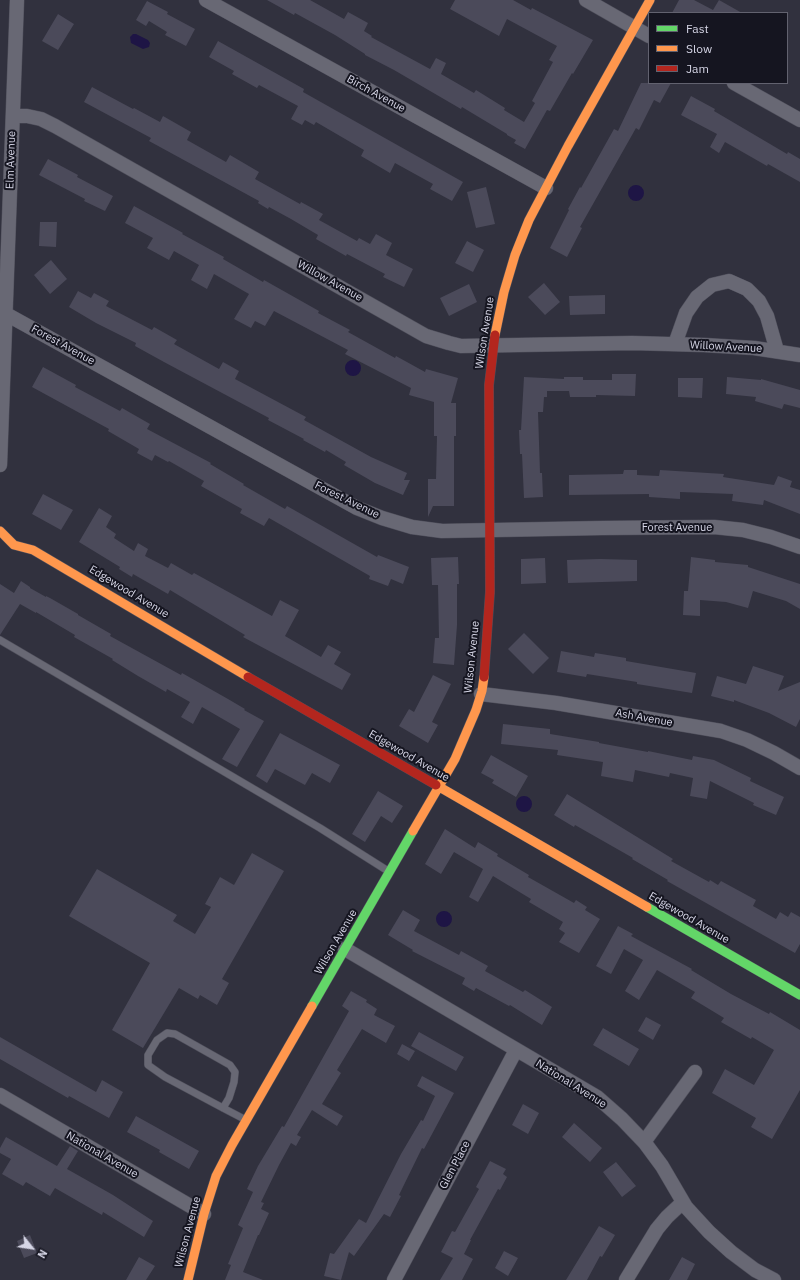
<!DOCTYPE html>
<html>
<head>
<meta charset="utf-8">
<style>
  body { margin:0 }
  #map { position:relative; width:800px; height:1280px; overflow:hidden; background:#31313e; font-family:"IBM Plex Sans",sans-serif }
  canvas { display:block }
  .legend { position:absolute; left:648px; top:12px; width:140px; height:72px; box-sizing:border-box; background:#151520; border:1px solid #62626f; margin:0; padding:5px 7px; list-style:none; font-size:12px; color:#d6d6e6 }
  .legend li { display:flex; align-items:center; gap:8px; height:20px }
  .legend b { width:20px; border:1px solid #62626f }
  .north { position:absolute; left:12px; top:1228px; width:40px; height:40px; -webkit-text-stroke:3px #151520; paint-order:stroke; rotate:120deg; font-size:11px; font-weight:700; line-height:16px; text-align:center; color:#d6d6e6 }
  .north::after { content:''; display:block; margin:auto; width:14px; height:18px; background:#d6d6e6; clip-path:polygon(50% 0,100% 100%,50% 72%,0 100%) }
</style>
</head>
<body>
<div id="map">
<canvas width="800" height="1280"></canvas>
<ul class="legend">
<li><b style="height:5px;background:#63d668"></b>Fast</li>
<li><b style="height:5px;background:#ff974d"></b>Slow</li>
<li><b style="height:5px;background:#b3261e"></b>Jam</li>
</ul>
<div class="north">N</div>
</div>
<script>
const g = document.querySelector('canvas').getContext('2d');
g.lineJoin = 'round';
function paint(path, color) { g.fillStyle = color; g.fill(path, 'evenodd'); }
const toPath = rows => new Path2D(rows.map(r => 'M' + r).join(''));
function trace(path, color, width, dash) { g.strokeStyle = color; g.lineWidth = width; g.lineCap = dash ? 'butt' : 'round'; g.setLineDash(dash || []); g.stroke(path); }
function write(font, color, halo, rows, align = 'center') {
  g.font = font + ' "IBM Plex Sans",sans-serif'; g.lineWidth = 4; g.setLineDash([]); g.textBaseline = 'middle'; g.strokeStyle = halo; g.fillStyle = color; for (const [text, x, y, turn = 0] of rows) {
    g.save(); g.translate(x, y); g.rotate((+turn || 0) * Math.PI / 180); g.textAlign = isNaN(turn) ? turn : align; if (halo) g.strokeText(text, 0, 0); g.fillText(text, 0, 0); g.restore();
  }
}
paint(toPath([
  [133,34,136,34,148,40,150,43,149,47,143,49,131,43,130,37],
  '628 193a8 8 0 1 1 16 0a8 8 0 1 1-16 0Z',
  '345 368a8 8 0 1 1 16 0a8 8 0 1 1-16 0Z',
  '516 804a8 8 0 1 1 16 0a8 8 0 1 1-16 0Z',
  '436 919a8 8 0 1 1 16 0a8 8 0 1 1-16 0Z'
]), '#1e1545');
paint(toPath([
  [267,0,310,0,344,19,348,12,368,23,364,31,372,36,371,37,430,69,436,58,446,63,441,74,474,93,476,90,505,108,504,110,524,122,535,103,532,101,553,62,549,60,557,46,507,19,499,36,450,9,455,0,513,0,531,10,532,8,593,40,573,74,572,73,550,111,547,110,525,149,514,143,516,140,507,135,507,134,462,107,461,109,394,70,365,55,365,54,335,35,295,13,294,15],
  [679,0,694,0,713,10,719,0,742,13,672,13],
  [147,1,168,12,167,14,195,29,186,46,165,35,167,32,149,21,146,26,136,20],
  [58,14,74,24,58,50,42,41],
  [218,41,304,89,303,92,463,182,452,201,430,189,433,184,395,163,390,173,361,156,364,150,316,122,314,125,305,120,302,125,291,119,298,106,259,85,257,88,232,74,234,71,209,57],
  [641,83,671,83,660,103,654,100,639,130,636,128,580,227,582,228,567,257,550,248,569,210,568,209,580,187,581,188,614,129,618,131],
  [92,87,133,109,134,108,160,122,163,116,191,132,187,140,226,162,230,155,259,172,255,179,300,204,301,202,323,214,319,220,357,241,359,238,370,244,376,234,392,243,386,255,413,269,404,287,383,277,385,274,347,254,346,256,316,239,318,235,291,219,269,207,268,209,258,203,259,201,149,141,151,138,84,102],
  [691,96,715,109,714,111,787,154,788,152,800,159,800,182,768,164,767,166,725,142,719,153,710,147,717,134,681,115],
  [48,159,78,175,77,177,113,196,105,211,84,201,85,199,39,175],
  [486,187,495,224,476,228,467,192],
  [134,206,183,233,182,234,224,257,223,259,263,282,264,280,319,311,318,313,350,330,348,332,395,358,396,356,425,372,426,369,458,378,451,403,456,403,456,436,454,436,454,506,433,506,428,517,428,479,436,479,437,436,434,436,434,402,409,395,411,388,345,354,348,350,274,311,265,326,255,321,251,328,234,319,249,294,214,274,207,289,191,280,199,265,174,251,169,260,147,248,153,238,125,223],
  [40,222,57,222,56,247,39,246],
  [467,241,484,250,473,272,455,263],
  [51,260,67,279,50,294,34,275],
  [544,283,560,302,545,315,528,297],
  [469,284,477,302,449,316,440,298],
  [78,291,91,298,94,293,109,301,106,306,152,330,154,327,177,340,174,344,219,369,223,362,239,371,235,379,306,417,304,420,371,457,407,473,404,480,410,480,403,495,375,483,344,465,346,462,326,450,325,452,303,440,304,439,268,420,269,418,164,362,135,346,136,343,96,323,69,307],
  [605,295,605,314,570,315,569,296],
  [43,367,76,385,75,387,120,411,122,408,150,424,147,429,211,463,210,464,244,484,243,485,285,509,287,506,377,557,378,555,409,567,403,584,391,579,388,586,369,579,370,576,269,518,264,526,240,513,242,509,201,486,204,481,169,461,168,462,155,455,152,461,137,453,139,449,108,431,109,429,32,387],
  [612,374,636,374,635,396,596,395,596,397,570,397,569,391,547,391,547,397,544,397,543,412,538,412,540,473,542,473,543,497,524,498,522,454,520,454,519,430,521,430,524,377,564,379,564,377,583,377,583,380,612,380],
  [727,377,761,380,761,379,800,390,800,408,784,404,782,409,755,401,756,397,726,394],
  [678,378,703,378,702,398,678,397],
  [624,470,637,470,637,475,659,476,660,470,724,474,723,477,774,485,778,476,792,481,790,487,800,490,800,514,764,500,763,505,732,501,733,494,680,492,680,499,649,497,649,494,569,495,569,475,623,474],
  [43,494,73,510,61,530,32,514],
  [99,508,112,516,106,527,116,534,114,538,134,551,138,543,148,549,145,556,168,568,171,563,192,575,194,573,272,616,280,600,299,610,285,636,321,657,328,645,341,652,334,664,351,674,342,690,243,637,245,635,170,590,168,594,133,574,132,577,119,569,120,567,79,542],
  [458,557,459,584,457,584,457,625,454,665,433,663,435,638,439,638,438,585,432,585,431,558],
  [691,557,715,560,715,562,748,565,748,567,800,584,800,609,786,601,753,591,748,608,726,602,700,600,700,616,683,615,684,591,688,591],
  [545,558,546,583,521,584,521,559],
  [600,559,637,560,637,581,568,583,567,560],
  [21,581,30,587,30,588,46,597,46,596,50,598,78,614,78,615,111,634,110,636,181,675,182,673,228,699,245,709,244,710,264,721,237,767,222,759,240,729,202,707,193,724,181,717,190,702,167,689,166,692,138,676,112,660,113,659,74,637,75,635,36,612,36,613,20,604,0,635,0,584,14,593],
  [524,633,549,658,533,674,508,649],
  [561,651,594,657,595,653,626,658,626,661,696,673,692,693,637,684,637,682,587,674,586,677,557,672],
  [753,666,784,676,778,691,800,682,800,719,796,727,769,713,734,700,734,702,711,696,717,676,746,684],
  [433,675,451,684,432,722,438,725,428,743,399,726,409,709,414,712],
  [503,724,550,729,550,734,599,742,599,743,648,752,648,751,692,760,693,756,714,760,751,778,750,781,784,797,776,815,753,805,754,803,710,781,707,799,690,796,693,778,670,773,669,777,635,770,633,782,601,776,603,762,557,755,558,750,501,744],
  [280,733,340,765,330,783,312,773,305,785,275,769,267,783,256,776],
  [491,755,528,776,516,797,492,783,494,780,481,773],
  [378,791,403,806,392,823,381,816,365,842,352,834],
  [567,794,673,859,671,861,709,882,710,880,718,885,721,881,756,900,753,906,776,919,780,912,788,917,791,912,800,917,800,944,795,953,667,881,668,880,632,859,633,858,575,825,574,827,554,815],
  [445,829,475,848,478,842,498,854,497,856,529,875,528,877,574,903,576,900,587,907,585,910,600,919,579,953,559,942,565,933,559,929,563,922,529,902,531,899,493,876,478,902,469,897,483,869,454,852,441,874,425,864],
  [252,853,284,871,222,979,229,983,217,1005,200,995,198,999,179,988,143,1048,112,1030,150,963,69,916,97,869,177,915,173,921,195,934,211,907,205,904,220,877,234,885],
  [403,910,420,920,414,931,459,955,461,951,488,966,485,971,523,992,525,990,552,1007,542,1025,510,1005,509,1006,476,988,474,991,462,984,465,978,412,951,413,950,388,935],
  [618,926,633,934,631,936,692,969,691,970,731,994,769,1014,770,1012,800,1030,800,1090,772,1139,751,1127,756,1118,712,1093,725,1069,754,1085,774,1050,752,1037,751,1039,721,1022,724,1018,691,998,695,992,657,970,639,1000,625,991,643,960,624,949,611,974,596,966],
  [351,991,367,1000,366,1002,377,1009,374,1015,395,1026,386,1043,362,1029,337,1070,341,1073,322,1104,343,1116,337,1126,312,1110,297,1135,301,1137,296,1146,291,1143,279,1165,261,1202,264,1203,261,1209,269,1213,259,1235,258,1235,243,1272,263,1280,225,1280,231,1265,228,1264,243,1228,238,1225,253,1192,247,1189,258,1166,282,1126,284,1127,349,1011,342,1006],
  [646,1017,661,1025,653,1040,638,1031],
  [603,1028,639,1049,629,1066,593,1045],
  [419,1032,464,1057,456,1071,411,1046],
  [0,1037,96,1092,102,1080,123,1092,109,1118,69,1096,68,1098,0,1059],
  [402,1044,415,1051,409,1061,397,1054],
  [422,1076,454,1093,424,1149,422,1148,399,1195,401,1196,390,1217,384,1214,354,1256,349,1252,341,1280,324,1276,330,1253,334,1254,359,1219,366,1223,401,1154,421,1120,423,1121,435,1096,417,1086],
  [523,1104,539,1113,528,1134,512,1125],
  [136,1116,199,1151,189,1169,159,1152,160,1150,127,1132],
  [574,1123,602,1148,590,1162,562,1137],
  [6,1137,57,1166,70,1146,78,1151,67,1169,113,1195,153,1221,144,1237,103,1212,102,1215,55,1188,50,1196,26,1182,23,1186,2,1174,11,1159,0,1153,0,1148],
  [490,1161,506,1169,503,1174,507,1177,500,1190,498,1189,470,1240,471,1240,464,1254,473,1259,462,1280,440,1280,453,1258,441,1252,452,1231,455,1232,479,1189,476,1187],
  [616,1162,636,1186,622,1197,603,1172],
  [599,1226,615,1235,602,1257,600,1256,587,1280,566,1280],
  [30,1235,37,1253,24,1258,17,1241],
  [504,1251,518,1258,508,1276,495,1268],
  [139,1257,155,1266,146,1280,126,1280],
  [682,1257,695,1264,687,1280,669,1280]
]), '#4b4a5a');
const lane = toPath([
  [0,640,320,828,388,871],
  [223,1108,229,1098,234,1082,235,1072,230,1065,175,1034,167,1033,157,1040,148,1055,148,1065,165,1077,223,1108,246,1120]
]);
const street = toPath([
  [206,0,546,188],
  [586,0,649,36],
  [734,83,800,120],
  [13,116,27,116,41,119,55,126,426,336,449,343,461,346,632,343,704,345,754,348,800,355],
  [6,314,357,508,382,518,412,527,442,531,602,528,714,527,743,530,771,537,800,547],
  [675,344,686,313,697,297,712,285,729,281,747,289,759,301,767,316,777,351],
  [0,465,17,0],
  [481,694,556,703,721,731,747,740,774,753,800,768],
  [345,949,597,1097,622,1119,645,1143,662,1166,686,1207,709,1232,731,1252,755,1270,774,1280],
  [0,1095,204,1214],
  [644,1142,695,1072],
  [394,1280,516,1050],
  [626,1280,657,1229,667,1217,683,1202]
]);
const fast = toPath([
  [647,907,800,995],
  [312,1006,413,831]
]);
const slow = toPath([
  [495,335,504,292,515,255,529,220,568,146,650,0],
  [0,531,14,545,33,550,248,677],
  [436,785,647,907],
  [413,831,455,759,476,710,482,691,484,677],
  [188,1280,204,1214,216,1176,232,1145,312,1006]
]);
const jam = toPath([
  [248,677,436,785],
  [484,677,490,592,489,385,495,335]
]);
trace(lane, '#4f4f5b', 8);
trace(street, '#4f4f5b', 15);
trace(fast, '#4f4f5b', 10);
trace(slow, '#4f4f5b', 10);
trace(jam, '#4f4f5b', 10);
trace(lane, '#686874', 7);
trace(street, '#686874', 14);
trace(fast, '#63d668', 9);
trace(slow, '#ff974d', 9);
trace(jam, '#b3261e', 9);
write('11px', '#d6d6e6', '#151520', [
  ["Birch Avenue",376,94,29],
  ["Elm Avenue",11,160,-88],
  ["Willow Avenue",330,281,29],
  ["Wilson Avenue",485,333,-81],
  ["Forest Avenue",63,345,29],
  ["Willow Avenue",726,347,3],
  ["Forest Avenue",347,500,26],
  ["Forest Avenue",677,528],
  ["Edgewood Avenue",129,592,31],
  ["Wilson Avenue",472,657,-84],
  ["Ash Avenue",644,718,10],
  ["Edgewood Avenue",409,756,30],
  ["Edgewood Avenue",689,918,30],
  ["Wilson Avenue",336,942,-60],
  ["National Avenue",571,1084,32],
  ["National Avenue",102,1155,30],
  ["Glen Place",455,1165,-62],
  ["Wilson Avenue",188,1232,-75]
]);
</script>
</body>
</html>
